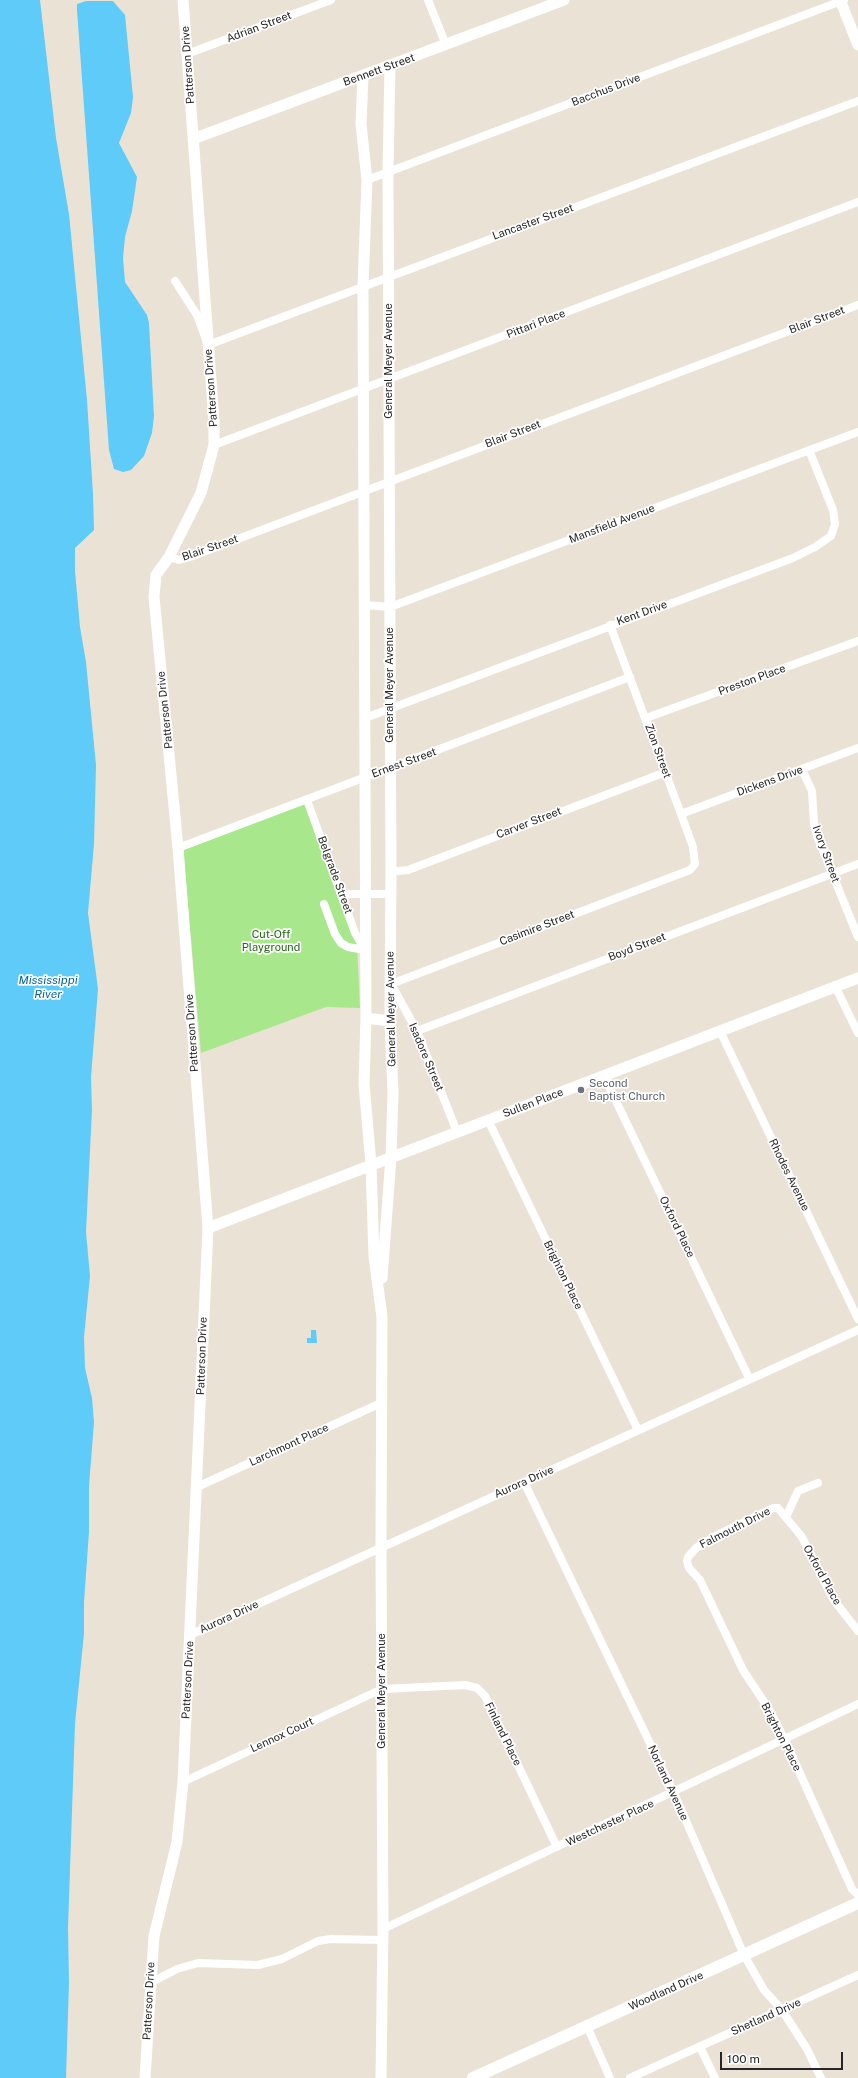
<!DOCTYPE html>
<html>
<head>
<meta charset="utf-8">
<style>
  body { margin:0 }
  #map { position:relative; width:858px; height:2078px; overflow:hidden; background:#ebe2d6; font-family:"Public Sans",sans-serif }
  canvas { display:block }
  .scale { position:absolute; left:720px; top:2052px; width:123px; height:18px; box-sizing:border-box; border:2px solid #262626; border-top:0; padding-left:5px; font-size:12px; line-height:14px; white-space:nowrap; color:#262626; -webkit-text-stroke:3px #fff; paint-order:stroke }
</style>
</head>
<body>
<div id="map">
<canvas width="858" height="2078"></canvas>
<div class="scale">100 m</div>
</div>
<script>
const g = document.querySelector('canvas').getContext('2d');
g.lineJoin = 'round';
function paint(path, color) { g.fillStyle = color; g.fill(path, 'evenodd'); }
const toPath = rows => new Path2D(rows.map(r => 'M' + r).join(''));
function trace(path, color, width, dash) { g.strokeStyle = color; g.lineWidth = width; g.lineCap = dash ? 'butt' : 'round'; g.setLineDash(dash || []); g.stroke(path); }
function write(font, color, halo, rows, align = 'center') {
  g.font = font + ' "Public Sans",sans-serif'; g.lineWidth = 3.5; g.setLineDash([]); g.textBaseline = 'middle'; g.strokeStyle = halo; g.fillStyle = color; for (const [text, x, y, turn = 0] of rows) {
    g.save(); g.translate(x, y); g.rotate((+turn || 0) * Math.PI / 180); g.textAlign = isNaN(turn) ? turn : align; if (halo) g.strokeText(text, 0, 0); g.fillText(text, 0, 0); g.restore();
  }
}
paint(toPath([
  [305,804,357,944,360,1008,326,1007,201,1053,183,849]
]), '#a9e78c');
paint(toPath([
  [0,0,40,0,56,138,69,214,87,400,93,494,94,530,75,548,75,571,80,627,86,662,96,765,94,844,88,913,98,989,91,1077,92,1110,86,1232,90,1276,84,1337,85,1368,92,1398,94,1422,89,1486,89,1532,84,1602,84,1633,75,1724,68,1928,69,1983,66,2078,0,2078],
  [86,1,113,1,125,15,133,97,131,113,119,143,137,177,132,211,125,237,123,258,125,282,147,315,149,323,154,416,152,433,144,456,131,470,123,472,114,469,109,450,77,10,77,4],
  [311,1330,316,1330,317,1343,307,1343,307,1338,311,1338]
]), '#5ecbf8');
trace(toPath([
  [428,0,446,45],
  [187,54,331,0],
  [367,180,844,0],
  [175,281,197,315,208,345,858,101],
  [214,445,858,202],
  [169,557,179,560,190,557,858,305],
  [365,605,390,607,858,432],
  [365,718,793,558,815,547,831,536,835,524,833,510,809,450],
  [646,718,858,641],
  [802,770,812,791,814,824,817,836,858,937],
  [307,800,355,933,365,950],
  [681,814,858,748],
  [178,848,630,677],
  [391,870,399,871,408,870,666,772],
  [342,894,390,894],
  [324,904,335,934,341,943,348,947,365,950],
  [835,986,858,1033],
  [417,1031,858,864],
  [720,1031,858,1319],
  [604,1076,749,1378],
  [488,1120,638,1430],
  [457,1132,417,1031,391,984,690,870,695,864,693,847,681,814,610,625],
  [524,1482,674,1793,744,1955,764,1990,782,2010,807,2049,821,2078],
  [197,1487,381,1403],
  [786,1517,798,1491,818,1483],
  [858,1631,833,1599,802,1537,778,1508,773,1508,719,1534,696,1548,688,1557,687,1561,689,1568,700,1580,743,1670,770,1711,785,1740,852,1889,858,1895],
  [190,1635,858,1330],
  [183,1782,382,1689,465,1685,477,1688,485,1696,557,1847],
  [383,1929,858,1704],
  [150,1983,177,1969,198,1963,258,1965,282,1959,318,1941,331,1939,383,1940],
  [587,2026,610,2078],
  [700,2047,715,2078],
  [630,2078,858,1975]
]), '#fff', 8);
trace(toPath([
  [840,0,858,45],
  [363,76,361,124,367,180,363,286,366,1018,364,1084,371,1164,374,1256,382,1317,381,1547,383,1929,381,2078],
  [193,139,564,0],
  [366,1018,390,1021],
  [208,1228,858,978],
  [382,1278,391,1157,393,1093,390,1021,391,870,388,172,390,65],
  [145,2078,154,1936,177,1842,183,1782,208,1228,178,848,154,597,156,575,169,557,201,493,214,445,214,421,183,0]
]), '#fff', 11);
trace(toPath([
  [473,2078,858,1903]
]), '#fff', 12);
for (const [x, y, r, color] of [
  [581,1090,4,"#6b7280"]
]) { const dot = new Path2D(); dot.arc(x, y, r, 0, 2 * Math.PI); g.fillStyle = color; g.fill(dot); trace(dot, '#fff', 1.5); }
write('11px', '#262626', '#fff', [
  ["Adrian Street",259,27,-21],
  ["Patterson Drive",188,65,-94],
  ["Bennett Street",379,70,-20],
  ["Bacchus Drive",606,90,-21],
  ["Lancaster Street",533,222,-20],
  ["Blair Street",817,320,-21],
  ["Pittari Place",536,324,-21],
  ["General Meyer Avenue",389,361,-90],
  ["Patterson Drive",211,388,-94],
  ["Blair Street",513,434,-21],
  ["Mansfield Avenue",612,524,-21],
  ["Blair Street",210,548,-19],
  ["Kent Drive",642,613,-20],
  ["Preston Place",752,680,-20],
  ["General Meyer Avenue",390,685,-90],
  ["Patterson Drive",165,710,-96],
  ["Zion Street",658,751,70],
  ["Ernest Street",404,763,-20],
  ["Dickens Drive",770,781,-20],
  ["Carver Street",529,823,-21],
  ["Ivory Street",826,854,70],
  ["Belgrade Street",335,875,70],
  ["Casimire Street",537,928,-21],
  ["Boyd Street",637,947,-21],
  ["General Meyer Avenue",391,1009,-91],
  ["Patterson Drive",192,1033,-94],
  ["Isadore Street",426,1057,67],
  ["Sullen Place",533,1103,-21],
  ["Rhodes Avenue",789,1175,64],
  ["Oxford Place",677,1227,64],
  ["Brighton Place",563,1275,64],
  ["Patterson Drive",202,1356,-88],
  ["Larchmont Place",289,1445,-25],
  ["Aurora Drive",524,1482,-24],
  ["Falmouth Drive",735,1528,-27],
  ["Oxford Place",822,1575,61],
  ["Aurora Drive",229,1617,-25],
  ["Patterson Drive",188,1680,-87],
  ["General Meyer Avenue",382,1691,-90],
  ["Finland Place",503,1734,64],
  ["Lennox Court",282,1735,-25],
  ["Brighton Place",781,1737,63],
  ["Norland Avenue",668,1783,65],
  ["Westchester Place",610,1823,-25],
  ["Woodland Drive",666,1991,-24],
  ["Patterson Drive",149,2001,-87],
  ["Shetland Drive",766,2017,-24]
]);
write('11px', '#226713', '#fff', [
  ["Cut-Off",271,935],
  ["Playground",271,948]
]);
write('11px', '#5b616d', '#fff', [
  ["Second",589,1084],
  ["Baptist Church",589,1097]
], 'left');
write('italic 12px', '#02659f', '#fff', [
  ["Mississippi",48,980],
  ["River",48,994]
]);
</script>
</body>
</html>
